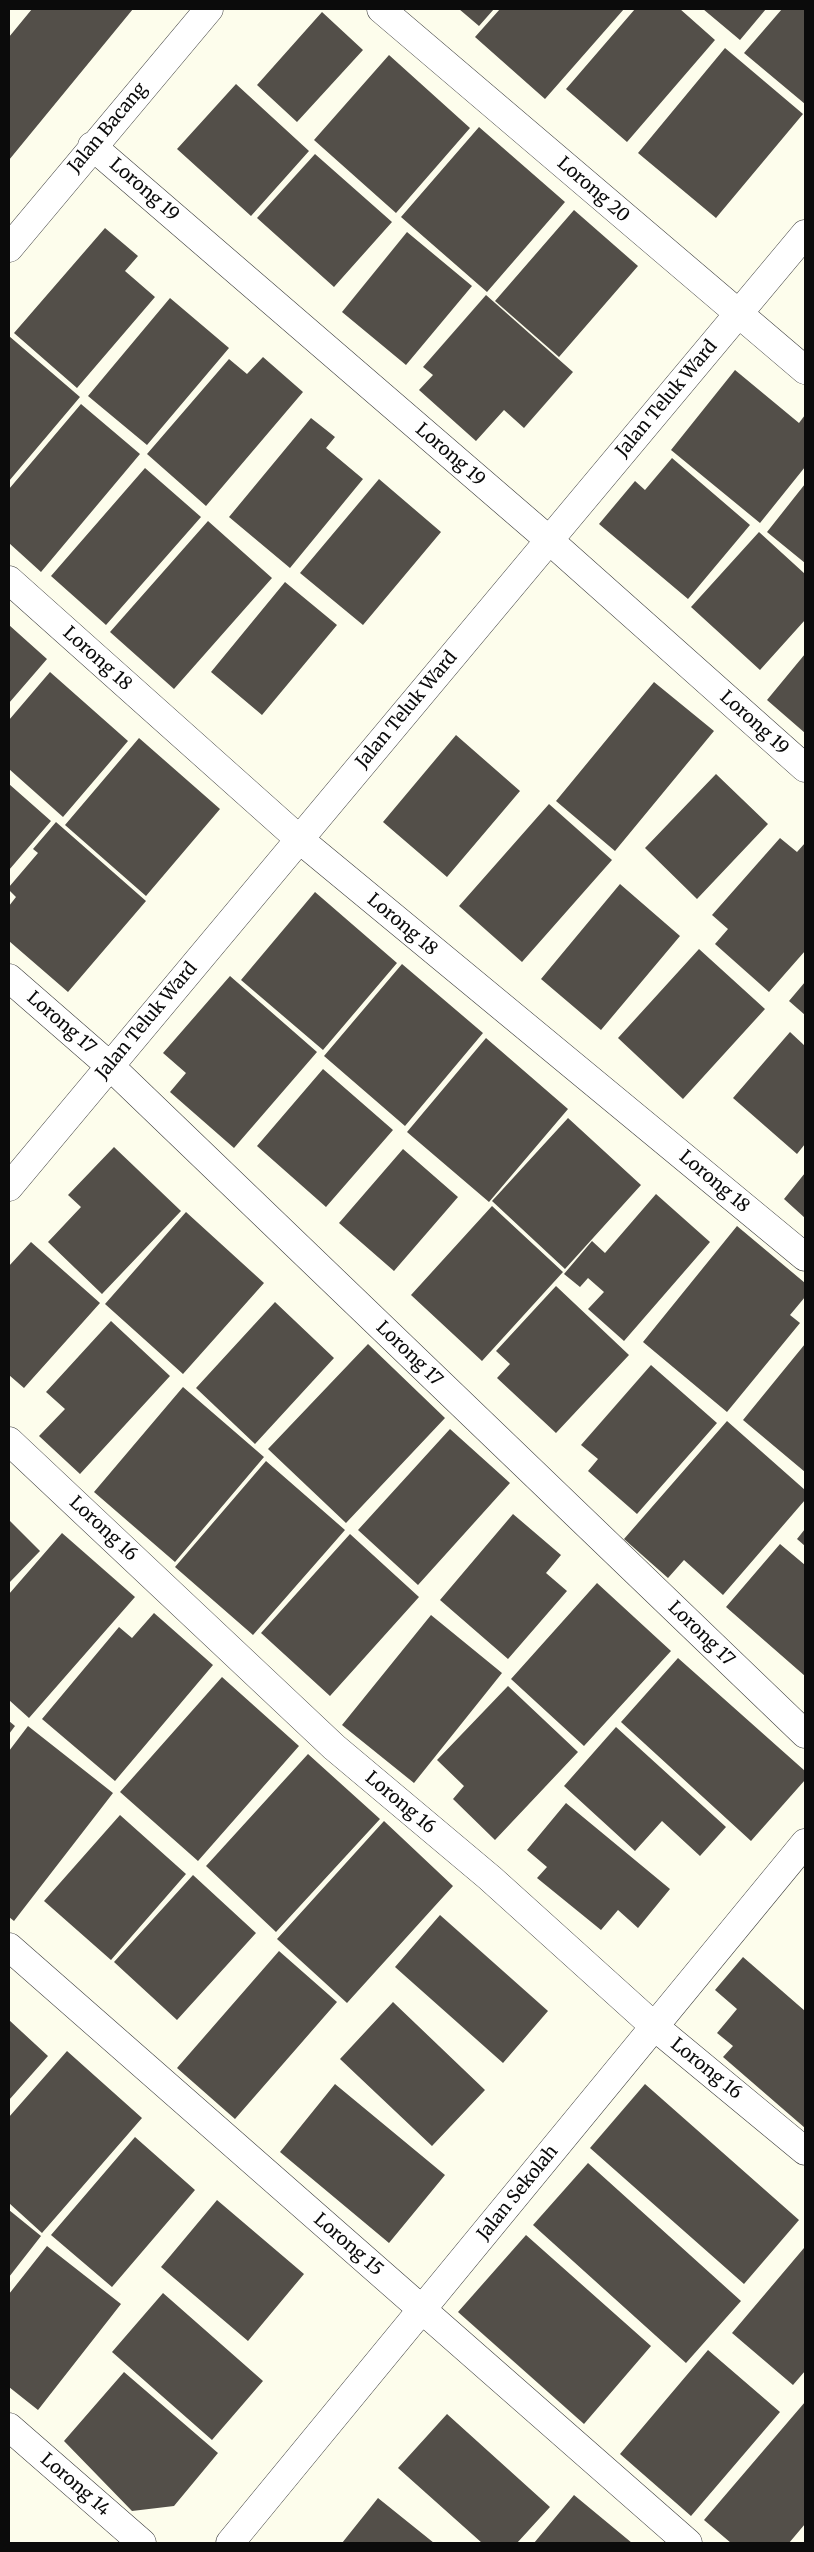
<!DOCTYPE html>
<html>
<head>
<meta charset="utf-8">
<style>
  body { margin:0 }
  #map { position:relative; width:814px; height:2552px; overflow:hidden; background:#fdfdec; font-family:Merriweather,serif }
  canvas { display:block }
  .frame { position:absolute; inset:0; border:10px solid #0b0b0b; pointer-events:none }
</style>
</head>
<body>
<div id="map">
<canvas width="814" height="2552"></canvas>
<div class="frame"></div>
</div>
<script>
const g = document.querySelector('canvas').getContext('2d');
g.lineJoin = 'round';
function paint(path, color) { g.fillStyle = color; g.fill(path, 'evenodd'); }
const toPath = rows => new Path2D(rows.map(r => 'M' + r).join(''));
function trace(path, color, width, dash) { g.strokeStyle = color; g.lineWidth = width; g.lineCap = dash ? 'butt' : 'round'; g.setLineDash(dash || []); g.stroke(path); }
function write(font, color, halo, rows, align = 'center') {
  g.font = font + ' Merriweather,serif'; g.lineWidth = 5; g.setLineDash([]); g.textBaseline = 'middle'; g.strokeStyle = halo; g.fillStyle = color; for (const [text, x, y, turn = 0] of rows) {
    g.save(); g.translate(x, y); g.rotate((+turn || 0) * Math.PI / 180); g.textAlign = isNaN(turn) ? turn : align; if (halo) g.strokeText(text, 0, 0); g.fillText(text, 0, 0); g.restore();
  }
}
paint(toPath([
  [32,9,133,9,9,160,9,37],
  [459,9,494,9,479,26],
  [500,9,624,9,545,99,475,37],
  [635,9,680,9,715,40,627,142,566,89],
  [703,9,766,9,740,40],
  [782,9,805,9,805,104,744,53],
  [322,12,363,50,297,122,257,85],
  [725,48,803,114,716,218,638,153],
  [389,55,470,128,396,213,314,140],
  [236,84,309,151,251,216,177,149],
  [479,127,565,202,487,292,401,217],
  [315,154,392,222,334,287,257,218],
  [574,210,638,266,559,357,495,301],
  [105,228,138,256,125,271,155,297,77,388,14,333],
  [407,232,472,286,406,365,342,312],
  [486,295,573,372,524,428,504,410,476,441,419,390,433,375,423,367],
  [170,298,229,348,147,445,88,396],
  [9,336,80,397,9,481],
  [263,357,303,392,206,506,147,454,229,359,247,374],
  [735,370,799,423,805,415,805,467,760,523,671,450],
  [81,404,140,454,41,572,9,543,9,489],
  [311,418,335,437,326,448,363,479,290,568,229,517],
  [672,458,750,525,688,599,599,524,635,481,645,490],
  [145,468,201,517,106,625,51,576],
  [379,479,441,532,363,625,300,573],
  [805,484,805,563,767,532],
  [208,521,272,578,174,689,110,632],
  [759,532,805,574,805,620,760,670,691,607],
  [285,582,337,625,262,715,211,672],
  [9,625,47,659,9,703],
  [805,654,805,733,767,700],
  [50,672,128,741,63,817,9,769,9,720],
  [654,682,714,731,615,851,556,801],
  [456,735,520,791,447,877,383,822],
  [139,738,220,809,146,896,65,825],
  [716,774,768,824,697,899,645,848],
  [9,784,51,821,9,870],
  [549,804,612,860,522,962,459,906],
  [56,822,146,901,68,992,9,941,9,906,16,897,9,890,9,887,38,853,33,849],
  [780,838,797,852,805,843,805,951,769,992,715,944,728,929,712,915],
  [620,884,680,936,601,1030,541,979],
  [315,892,397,963,323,1050,241,980],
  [699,949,765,1009,683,1099,618,1038],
  [402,964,483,1033,405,1126,324,1056],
  [230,976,317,1052,234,1148,170,1092,186,1073,163,1053],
  [805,982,805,1015,789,1001],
  [790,1032,805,1046,805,1144,797,1154,733,1098],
  [486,1038,568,1109,489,1202,407,1132],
  [323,1069,393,1130,326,1207,257,1146],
  [568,1118,641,1185,565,1269,492,1201],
  [114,1147,181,1211,102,1294,48,1242,81,1207,68,1195],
  [403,1149,458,1197,394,1271,339,1223],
  [805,1173,805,1218,784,1199],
  [656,1194,710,1242,624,1341,588,1309,604,1292,588,1278,580,1287,564,1274,592,1241,605,1253],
  [492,1206,563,1272,482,1361,411,1295],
  [186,1212,264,1283,183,1374,105,1304],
  [737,1226,805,1283,805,1297,790,1315,800,1323,727,1412,643,1342],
  [31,1242,100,1303,24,1388,9,1375,9,1266],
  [556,1286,629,1355,556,1433,497,1378,510,1364,496,1351],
  [275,1302,334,1358,255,1444,196,1388],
  [111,1321,170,1376,80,1474,39,1436,65,1409,46,1392],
  [368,1344,445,1418,346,1523,268,1449],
  [805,1344,805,1472,743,1420],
  [651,1365,717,1423,637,1514,588,1471,598,1459,581,1445],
  [183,1387,264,1457,175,1562,94,1492],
  [727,1421,805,1490,805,1500,723,1595,684,1560,668,1578,624,1539],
  [450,1429,510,1483,418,1585,358,1530],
  [266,1461,345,1530,253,1635,175,1567],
  [513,1514,561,1555,546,1573,567,1591,508,1659,440,1600],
  [9,1520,40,1551,9,1583],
  [805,1529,805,1546,797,1539],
  [62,1533,135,1597,29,1718,9,1700,9,1594],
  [350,1534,419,1597,330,1696,261,1633],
  [780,1544,805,1565,805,1676,726,1607],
  [597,1583,671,1651,584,1746,511,1679],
  [154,1613,213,1665,115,1781,42,1719,119,1627,132,1638],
  [431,1615,502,1673,414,1783,342,1725],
  [678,1658,805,1771,805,1780,751,1841,621,1722],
  [222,1677,299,1746,198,1861,120,1792],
  [508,1686,578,1752,495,1840,453,1799,464,1786,437,1760],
  [9,1721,15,1726,9,1734],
  [28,1726,113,1793,14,1921,9,1917,9,1751],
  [616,1727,726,1827,700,1856,662,1821,635,1851,564,1786],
  [308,1754,380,1819,276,1932,206,1866],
  [566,1803,670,1889,638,1928,618,1910,601,1930,537,1878,547,1867,527,1850],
  [120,1815,186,1874,111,1960,44,1901],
  [384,1821,453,1886,347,2003,277,1939],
  [193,1875,256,1933,177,2020,114,1962],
  [440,1915,548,2011,503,2063,395,1967],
  [279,1951,337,2002,235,2119,177,2068],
  [743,1957,805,2011,805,2128,723,2057,733,2046,717,2033,737,2009,715,1990],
  [393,2002,485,2090,432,2146,340,2059],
  [9,2020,48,2056,9,2100],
  [67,2051,142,2118,42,2233,9,2203,9,2117],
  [335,2084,445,2175,389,2243,280,2152],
  [645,2084,799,2220,744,2284,590,2148],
  [135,2137,195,2190,112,2287,51,2235],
  [588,2163,741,2301,686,2363,533,2225],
  [217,2200,304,2274,248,2341,161,2267],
  [9,2210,41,2236,9,2277],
  [526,2235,651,2346,584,2424,458,2312],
  [47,2246,121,2304,38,2410,9,2387,9,2294],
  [804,2248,805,2371,793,2385,732,2333],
  [163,2293,263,2381,212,2440,112,2352],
  [708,2350,780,2412,691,2516,620,2454],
  [124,2372,218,2453,174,2506,132,2511,64,2441],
  [805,2402,805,2524,789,2543,731,2543,704,2520],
  [447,2414,550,2507,517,2543,482,2543,398,2468],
  [574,2495,632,2543,534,2543],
  [378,2498,434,2543,342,2543]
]), '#534f49');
const minor = toPath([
  [381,9,805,370],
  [92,146,549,540,805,768],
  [9,248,209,9],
  [9,580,299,839,805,1257],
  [9,978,110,1066,805,1734],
  [9,1187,805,234],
  [9,1441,334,1747,490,1878,655,2027,805,2151],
  [9,1947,688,2543],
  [9,2427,142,2543],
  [230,2543,805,1843]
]);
trace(minor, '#3e3e3e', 29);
trace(minor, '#fff', 28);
write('18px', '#0b0b0b', '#fff', [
  ["Jalan Bacang",108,128,-50],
  ["Lorong 19",144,190,41],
  ["Lorong 20",593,190,41],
  ["Jalan Teluk Ward",667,399,-50],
  ["Lorong 19",450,455,41],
  ["Lorong 18",97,659,42],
  ["Jalan Teluk Ward",407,710,-50],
  ["Lorong 19",754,723,42],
  ["Lorong 18",402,925,40],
  ["Jalan Teluk Ward",147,1021,-50],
  ["Lorong 17",61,1023,41],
  ["Lorong 18",714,1182,40],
  ["Lorong 17",409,1354,44],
  ["Lorong 16",103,1529,43],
  ["Lorong 17",701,1634,44],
  ["Lorong 16",400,1803,40],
  ["Lorong 16",706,2069,39],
  ["Jalan Sekolah",518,2193,-51],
  ["Lorong 15",348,2245,41],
  ["Lorong 14",75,2485,41]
]);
</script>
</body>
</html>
